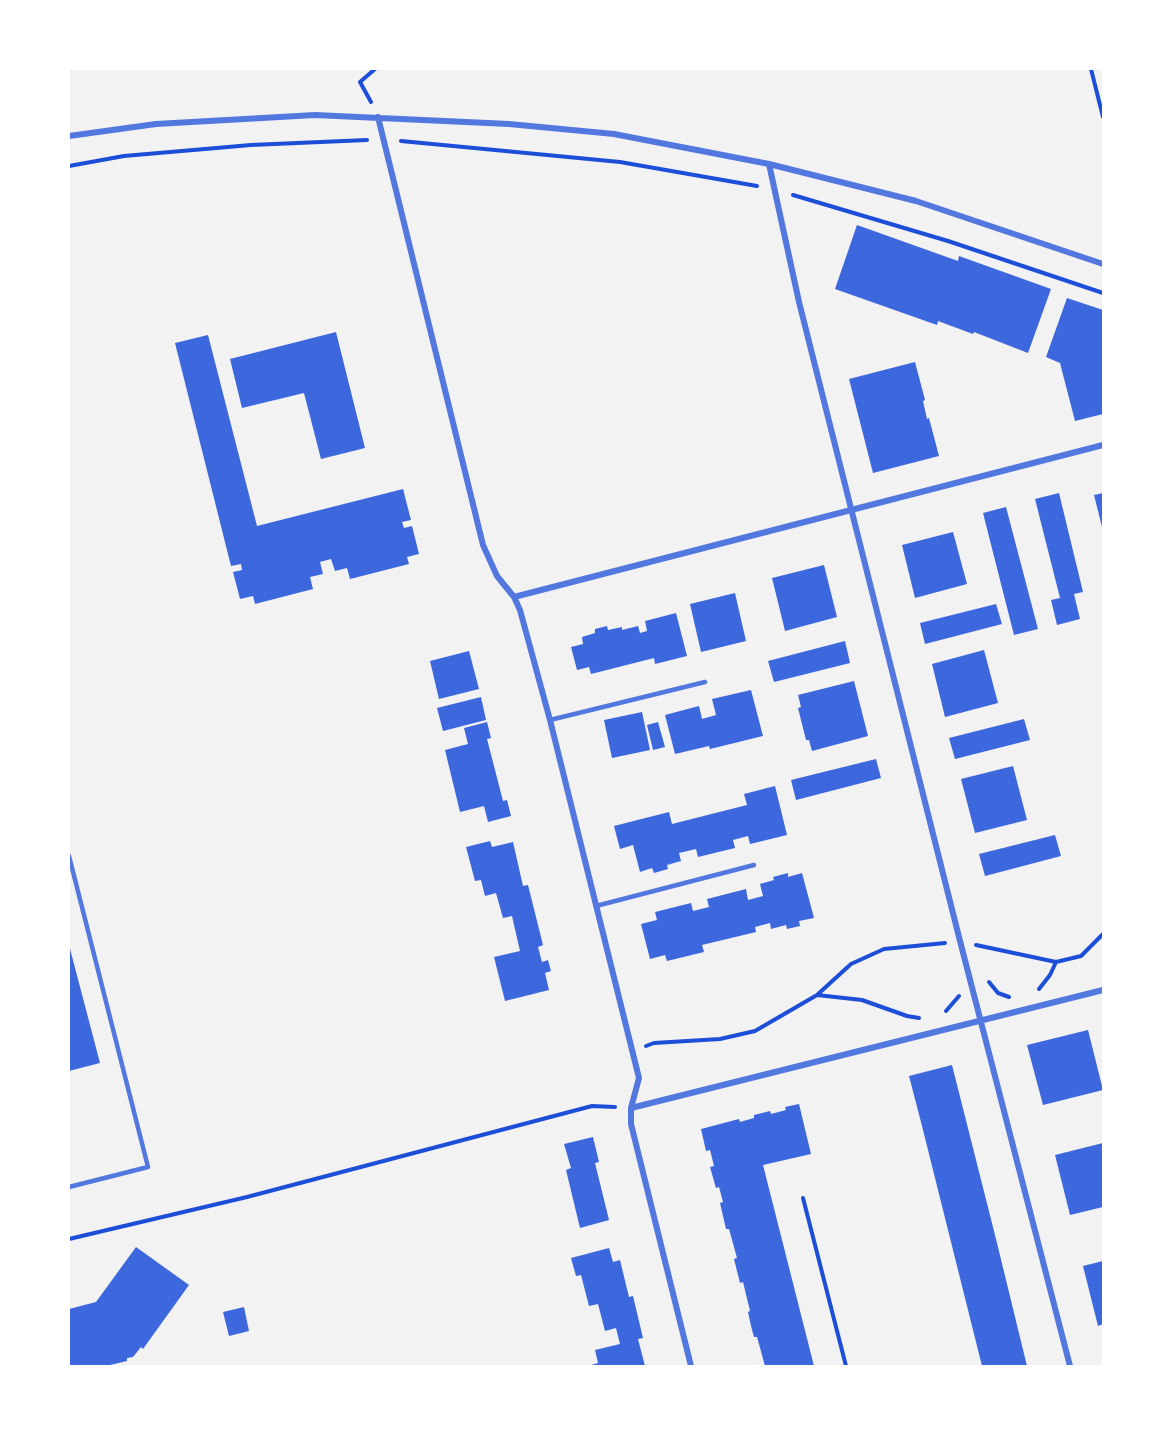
<!DOCTYPE html>
<html>
<head>
<meta charset="utf-8">
<style>
  body { margin:0 }
  #map { position:relative; width:1172px; height:1435px; overflow:hidden; background:#f2f2f2; font-family:"Nunito Sans",sans-serif }
  canvas { display:block }
  .frame { position:absolute; inset:0; border:70px solid #fff; pointer-events:none }
</style>
</head>
<body>
<div id="map">
<canvas width="1172" height="1435"></canvas>
<div class="frame"></div>
</div>
<script>
const g = document.querySelector('canvas').getContext('2d');
g.lineJoin = 'round';
function paint(path, color) { g.fillStyle = color; g.fill(path, 'evenodd'); }
const toPath = rows => new Path2D(rows.map(r => 'M' + r).join(''));
function trace(path, color, width, dash) { g.strokeStyle = color; g.lineWidth = width; g.lineCap = dash ? 'butt' : 'round'; g.setLineDash(dash || []); g.stroke(path); }
paint(toPath([
  [857,225,958,261,959,256,1051,289,1028,353,974,332,973,334,938,321,937,325,835,289],
  [1067,298,1103,310,1103,414,1075,421,1060,363,1046,357],
  [336,332,365,448,321,459,304,393,242,408,230,359],
  [208,335,257,526,403,489,411,520,402,522,404,528,412,526,419,554,407,557,409,564,350,579,347,568,335,571,331,559,320,562,323,574,310,577,313,589,255,604,253,596,240,599,233,572,242,570,241,564,231,566,175,343],
  [915,362,925,400,923,401,927,419,929,418,939,456,873,473,849,379],
  [1059,493,1083,592,1074,594,1080,619,1057,625,1051,600,1060,598,1035,499],
  [1103,493,1103,527,1102,527,1094,495],
  [1006,507,1038,629,1014,635,983,513],
  [953,532,967,584,915,598,902,545],
  [824,565,837,617,785,631,772,578],
  [735,593,746,641,701,652,690,604],
  [996,604,1002,624,925,644,920,623],
  [676,613,687,656,655,664,654,658,591,674,589,667,577,670,571,647,583,644,582,637,595,633,595,629,607,626,608,630,622,627,622,630,638,626,640,633,647,631,645,621],
  [845,641,850,663,774,682,768,661],
  [984,650,998,703,945,717,932,664],
  [469,651,479,689,439,699,430,661],
  [854,681,868,736,812,751,809,740,806,740,798,708,801,707,798,695],
  [751,690,763,736,710,749,709,746,675,754,665,715,699,706,702,719,716,715,712,699],
  [481,697,486,720,443,731,437,708],
  [642,712,650,750,612,758,604,720],
  [1024,719,1030,740,955,759,949,738],
  [487,722,491,738,487,739,503,801,507,800,511,816,488,822,484,806,460,812,445,750,468,744,464,728],
  [658,722,665,747,653,750,647,725],
  [876,759,881,778,796,800,791,780],
  [1013,766,1027,820,975,833,961,779],
  [775,786,787,835,750,844,748,836,733,840,735,848,698,857,696,849,679,853,681,861,667,865,668,869,654,873,652,868,640,872,633,845,620,849,614,826,669,812,672,824,747,805,744,794],
  [1055,835,1061,856,985,876,979,854],
  [490,841,492,847,513,842,523,886,528,885,543,945,538,947,542,962,548,960,551,971,545,973,549,990,505,1001,494,957,520,951,512,916,503,918,496,893,485,896,481,880,475,881,466,847],
  [788,873,788,877,802,873,814,918,799,921,800,926,787,929,786,925,771,929,770,923,755,927,756,932,702,945,704,952,667,961,665,955,650,959,641,924,657,920,655,912,691,903,693,911,709,907,707,899,746,889,748,900,763,896,760,884,774,880,773,877],
  [69,945,100,1063,69,1071],
  [1088,1030,1103,1090,1043,1105,1027,1045],
  [952,1065,996,1239,1027,1366,982,1366,922,1126,909,1076],
  [799,1104,811,1154,763,1165,814,1366,765,1366,757,1337,754,1337,751,1326,748,1312,750,1311,743,1282,740,1283,734,1259,737,1258,729,1229,726,1229,720,1203,723,1202,719,1187,716,1188,710,1167,714,1166,710,1150,706,1151,701,1129,739,1119,740,1122,754,1118,754,1115,770,1111,771,1114,786,1110,785,1107],
  [593,1137,599,1162,595,1163,609,1220,580,1228,566,1170,571,1168,564,1144],
  [1103,1143,1103,1207,1070,1215,1055,1155],
  [136,1247,189,1285,143,1349,141,1347,133,1357,127,1358,127,1361,106,1366,69,1366,69,1309,96,1302],
  [609,1248,613,1262,620,1260,629,1297,633,1296,643,1338,638,1339,645,1366,588,1366,598,1363,595,1350,620,1344,616,1328,605,1331,598,1304,589,1306,581,1275,576,1276,571,1258],
  [1103,1261,1103,1324,1098,1326,1083,1266],
  [244,1307,249,1331,229,1336,223,1312]
]), '#3d67dc');
trace(toPath([
  [1091,69,1103,117],
  [371,102,360,82,375,69],
  [401,141,620,162,757,186],
  [69,166,124,156,251,145,367,140],
  [793,195,948,241,1103,293],
  [976,945,1056,962,1081,956,1103,934],
  [989,982,998,993,1009,997],
  [1039,989,1050,975,1056,962],
  [817,995,862,1000,907,1016,919,1018],
  [946,1011,959,996],
  [646,1046,654,1043,720,1039,755,1031,817,995,851,964,884,949,945,943],
  [803,1198,846,1366],
  [69,1239,247,1197,592,1106,615,1107]
]), '#1d4ed8', 4);
trace(toPath([
  [550,720,705,682],
  [69,856,148,1167,69,1187],
  [596,906,754,865]
]), '#5277de', 4.5);
trace(toPath([
  [378,117,483,545,497,576,514,597,520,610,550,720,639,1078,631,1108,631,1124,691,1366],
  [69,136,156,124,315,115,509,124,614,134,769,164,916,201,1103,264],
  [769,164,799,302,960,941,1070,1366],
  [514,597,1103,445],
  [631,1108,1103,990]
]), '#5277de', 6);
</script>
</body>
</html>
